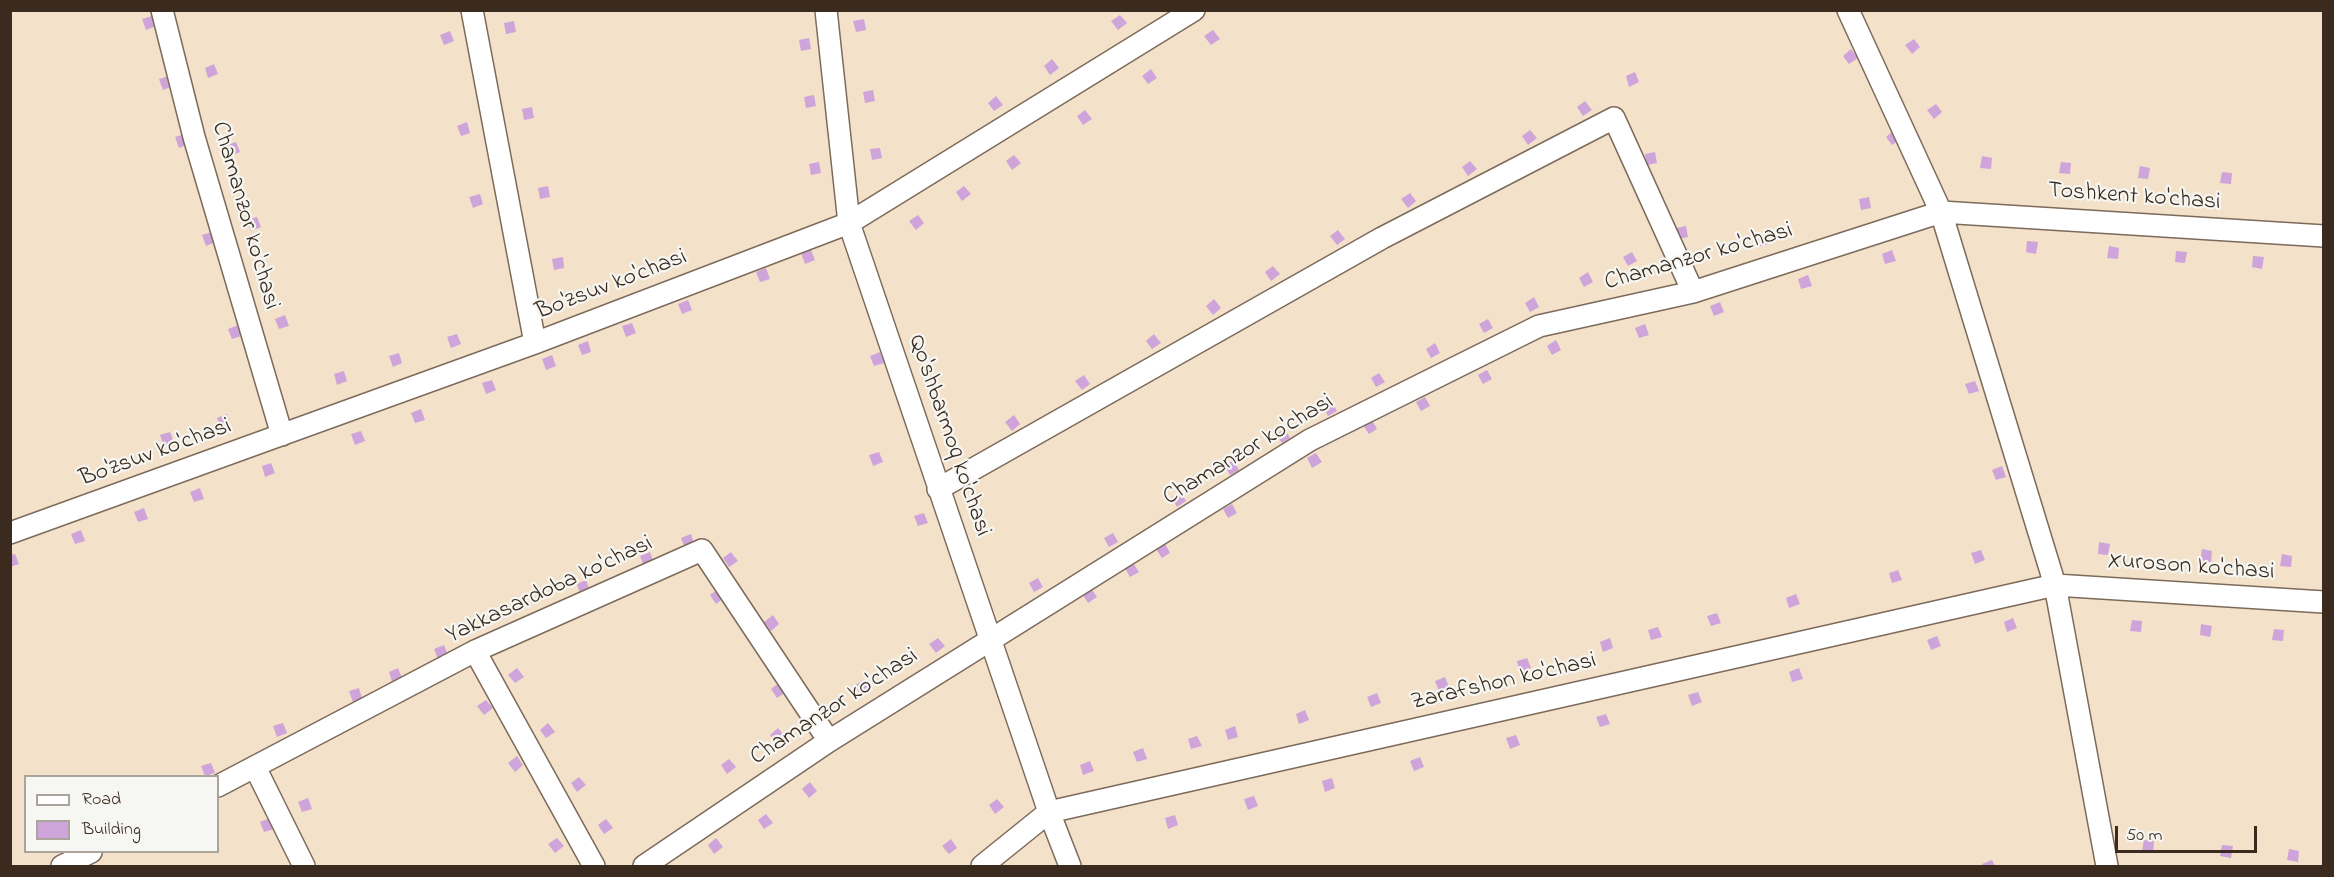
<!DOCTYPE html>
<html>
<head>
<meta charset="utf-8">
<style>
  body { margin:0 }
  #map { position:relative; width:2334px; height:877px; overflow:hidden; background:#f4e1ca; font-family:"Indie Flower",sans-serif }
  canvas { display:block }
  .frame { position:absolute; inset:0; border:12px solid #3b2a1e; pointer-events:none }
  .legend { position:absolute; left:24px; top:775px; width:195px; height:78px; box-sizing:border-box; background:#f6f6f2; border:2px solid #aba49d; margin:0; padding:8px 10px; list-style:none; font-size:18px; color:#3b2a1e }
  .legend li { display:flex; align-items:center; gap:12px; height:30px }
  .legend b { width:30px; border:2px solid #aba49d }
  .scale { position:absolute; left:2115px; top:826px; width:142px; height:27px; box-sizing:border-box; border:3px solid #3b2a1e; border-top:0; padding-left:8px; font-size:18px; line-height:21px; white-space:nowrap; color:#3b2a1e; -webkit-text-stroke:4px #f6f6f2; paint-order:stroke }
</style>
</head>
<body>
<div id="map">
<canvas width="2334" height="877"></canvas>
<div class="frame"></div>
<ul class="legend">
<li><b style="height:8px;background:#fff"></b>Road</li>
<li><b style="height:16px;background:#cea4db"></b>Building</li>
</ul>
<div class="scale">50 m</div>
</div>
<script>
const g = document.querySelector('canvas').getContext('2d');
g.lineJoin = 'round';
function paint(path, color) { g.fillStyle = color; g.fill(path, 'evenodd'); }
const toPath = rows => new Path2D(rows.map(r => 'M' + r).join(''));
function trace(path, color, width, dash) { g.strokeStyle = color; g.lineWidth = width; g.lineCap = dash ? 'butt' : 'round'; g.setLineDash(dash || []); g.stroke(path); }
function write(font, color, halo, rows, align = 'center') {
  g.font = font + ' "Indie Flower",sans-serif'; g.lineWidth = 4.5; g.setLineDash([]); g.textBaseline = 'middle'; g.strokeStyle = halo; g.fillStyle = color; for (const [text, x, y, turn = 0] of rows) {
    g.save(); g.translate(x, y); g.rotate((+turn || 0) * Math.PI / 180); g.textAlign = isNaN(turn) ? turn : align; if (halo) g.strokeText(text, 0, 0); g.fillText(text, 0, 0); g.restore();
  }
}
paint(toPath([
  [1120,15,1127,23,1118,30,1111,21],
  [152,16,156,26,146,30,142,19],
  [864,19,866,30,856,32,853,21],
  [514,21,516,32,506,34,504,23],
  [1213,30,1220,39,1211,45,1204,36],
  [450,31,454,41,444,45,440,35],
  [809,38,811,49,801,51,799,40],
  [1914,39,1920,47,1912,54,1905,45],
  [1851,49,1858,58,1849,64,1843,56],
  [1052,59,1059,68,1050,75,1044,66],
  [214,64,218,74,208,78,205,68],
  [1151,69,1157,78,1148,84,1142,76],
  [1635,72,1639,82,1629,87,1626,76],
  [169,76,173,86,163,90,159,79],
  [873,90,875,101,865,103,863,92],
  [814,95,816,106,806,108,804,97],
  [996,96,1003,105,994,111,988,103],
  [1585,101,1592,110,1583,116,1577,107],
  [1936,104,1942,112,1934,119,1927,110],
  [532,107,534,118,524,120,522,109],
  [1085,110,1092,119,1083,125,1077,116],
  [467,122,470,133,461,136,457,126],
  [1530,130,1537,138,1528,145,1522,136],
  [1894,130,1901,139,1892,145,1886,137],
  [185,134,189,144,179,148,175,137],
  [236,142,240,152,230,156,227,145],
  [880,148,882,158,872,160,870,149],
  [1655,152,1657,163,1647,165,1645,154],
  [1014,155,1021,163,1012,170,1006,161],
  [1982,156,1992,158,1991,169,1980,168],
  [1470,161,1477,169,1468,176,1462,167],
  [819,162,821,173,811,175,809,164],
  [2061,162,2071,163,2070,174,2059,173],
  [2140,166,2150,168,2148,179,2138,178],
  [2222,172,2232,173,2231,184,2220,183],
  [548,186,550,197,540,199,538,188],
  [964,186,971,194,962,201,956,192],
  [1410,193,1416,201,1408,208,1401,199],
  [480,194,483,204,473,208,469,197],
  [1869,197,1871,208,1861,210,1859,199],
  [918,215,924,223,916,230,909,221],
  [257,217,261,227,251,231,247,220],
  [1686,226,1688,237,1678,239,1676,228],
  [1338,230,1345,239,1337,245,1330,236],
  [212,232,216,242,206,246,202,235],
  [1765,234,1767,245,1757,247,1754,236],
  [2027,241,2038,242,2036,254,2026,252],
  [2109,246,2119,248,2118,259,2107,258],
  [811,250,815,260,805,264,801,253],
  [1892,250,1896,261,1885,264,1882,254],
  [2176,251,2187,252,2185,263,2175,262],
  [1632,252,1637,261,1628,266,1623,257],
  [2253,256,2264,257,2262,269,2252,267],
  [563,257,564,268,554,270,552,259],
  [1273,266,1280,274,1271,281,1265,272],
  [766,268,770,279,760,282,756,272],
  [1588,272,1593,282,1584,287,1579,278],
  [1808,275,1812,286,1801,289,1798,279],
  [1534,297,1539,307,1530,312,1525,303],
  [1214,299,1221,308,1213,315,1206,306],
  [688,300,692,310,682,314,678,304],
  [1720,302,1724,312,1714,316,1710,306],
  [285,315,289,326,279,329,275,319],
  [1488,319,1493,328,1484,333,1479,324],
  [632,323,636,333,626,337,622,326],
  [1645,324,1649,335,1639,338,1635,328],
  [238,325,242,336,232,339,228,329],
  [457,334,461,344,451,348,447,337],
  [1154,334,1161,343,1152,349,1146,341],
  [1556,340,1561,350,1552,355,1547,346],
  [588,341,591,352,582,355,578,345],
  [1435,343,1440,353,1431,358,1426,349],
  [880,352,884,363,874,366,870,356],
  [399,353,402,363,393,367,389,356],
  [552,355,556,366,546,370,542,359],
  [1487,370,1492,379,1483,384,1478,375],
  [344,371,347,381,337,385,334,374],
  [1379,373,1385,382,1376,387,1371,378],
  [1084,375,1090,384,1082,390,1075,381],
  [492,380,496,390,486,394,482,383],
  [1975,381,1979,391,1969,394,1965,384],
  [1425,397,1430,406,1421,411,1416,402],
  [1331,401,1337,411,1328,416,1323,407],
  [421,409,425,420,415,423,411,413],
  [227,414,230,425,221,428,217,418],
  [1014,415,1020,424,1012,431,1005,422],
  [1372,420,1377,429,1369,434,1363,425],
  [1285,429,1290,438,1282,443,1276,434],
  [361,431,365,441,355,445,351,434],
  [170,432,174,442,164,446,160,435],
  [879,452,883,462,873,466,869,455],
  [1316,453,1322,462,1312,468,1307,458],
  [1233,460,1239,470,1230,475,1225,466],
  [271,463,275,473,265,477,262,466],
  [2002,466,2006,477,1996,480,1992,470],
  [200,488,204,499,194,502,190,492],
  [1181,492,1186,501,1177,507,1172,497],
  [1232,504,1237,513,1228,518,1223,509],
  [144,508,148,519,138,522,134,512],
  [924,513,928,523,918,526,914,516],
  [81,530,85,541,75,544,71,534],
  [1113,533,1118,542,1109,547,1104,538],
  [691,534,694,544,685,548,681,538],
  [2099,542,2110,544,2108,555,2098,554],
  [1165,544,1170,553,1162,558,1156,549],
  [2202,549,2212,551,2211,562,2200,561],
  [1981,550,1985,560,1975,564,1971,553],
  [650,552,654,563,644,566,640,556],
  [731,552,738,561,729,567,723,558],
  [15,554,19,564,10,567,10,555],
  [2282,554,2292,556,2291,567,2280,566],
  [1133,563,1139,572,1130,577,1125,568],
  [1898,570,1902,580,1892,583,1889,573],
  [1038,578,1043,587,1034,592,1029,583],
  [586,580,590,591,580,594,577,584],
  [1091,588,1097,597,1088,603,1082,593],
  [718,589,725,597,716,604,710,595],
  [1796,594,1800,604,1789,608,1786,598],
  [1717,613,1721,623,1711,626,1707,616],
  [773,615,779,624,771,631,764,622],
  [2013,618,2017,628,2007,632,2004,622],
  [2132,620,2142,621,2141,632,2130,631],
  [2201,624,2212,626,2210,637,2200,635],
  [1658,627,1662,637,1651,640,1648,630],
  [2274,629,2284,630,2283,641,2272,640],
  [1937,636,1941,646,1931,650,1927,640],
  [938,638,945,646,936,653,929,644],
  [1610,638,1613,648,1603,652,1600,642],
  [444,645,448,655,438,659,434,649],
  [1527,658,1531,668,1520,672,1517,661],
  [398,668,402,678,392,682,389,672],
  [517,668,524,677,515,683,508,675],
  [1799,668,1803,679,1792,682,1789,672],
  [1445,677,1449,687,1439,691,1435,681],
  [863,680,870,688,861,695,854,686],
  [779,683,786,692,777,698,771,689],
  [359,688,362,698,353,702,349,691],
  [1698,692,1702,702,1692,706,1688,695],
  [1377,693,1381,703,1371,707,1367,697],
  [486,700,493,708,484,715,477,706],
  [1305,710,1309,720,1299,724,1296,714],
  [1606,714,1610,724,1600,727,1596,717],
  [283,723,287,733,277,737,273,726],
  [548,723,555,732,546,738,540,730],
  [1235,726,1238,737,1228,740,1225,730],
  [778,728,785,737,776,744,770,735],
  [1516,735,1520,745,1510,749,1506,738],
  [1197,736,1202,746,1191,749,1188,739],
  [1143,748,1147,759,1137,762,1133,752],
  [517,756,523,765,515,772,508,763],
  [1420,757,1424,767,1414,771,1410,761],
  [729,759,736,767,727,774,721,765],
  [1090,761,1094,771,1083,775,1080,765],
  [211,763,215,773,205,776,201,766],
  [579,777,586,785,577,792,571,783],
  [1332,778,1335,788,1325,792,1322,781],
  [810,782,817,791,809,798,802,789],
  [1254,796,1258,806,1248,810,1244,799],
  [308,798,312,809,302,812,298,802],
  [997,799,1004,807,995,814,989,805],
  [766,814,773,823,764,829,758,820],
  [1175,815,1178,825,1168,829,1165,818],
  [270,818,274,829,264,832,260,822],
  [606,819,613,828,604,834,598,825],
  [557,838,564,846,555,853,548,844],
  [716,838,723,847,714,854,708,845],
  [951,839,957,848,949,854,942,846],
  [2144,840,2154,841,2153,853,2142,851],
  [2222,845,2233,846,2231,858,2220,856],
  [2289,849,2299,851,2298,862,2287,860],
  [1992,860,1995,866,1983,866,1982,864]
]), '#cea4db');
const minor = toPath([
  [162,10,194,137,282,435],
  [472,10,535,343],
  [826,10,849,223,1049,812,1070,866],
  [1848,10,1941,212,2055,585,2107,866],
  [938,489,1382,238,1614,118,1693,292],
  [10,533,535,343,849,223,1194,10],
  [475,651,594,866],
  [255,767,304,866],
  [218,786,475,651,702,550,829,741],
  [62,866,91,852],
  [644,866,829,741,1310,440,1539,326,1693,292,1941,212,2324,236],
  [982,866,1049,812,2055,585,2324,602]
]);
trace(minor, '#7c6a5a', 24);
trace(minor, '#fff', 21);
write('24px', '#3b2a1e', '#f6f6f2', [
  ["Toshkent ko'chasi",2134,198,4],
  ["Chamanzor ko'chasi",244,216,74],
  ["Chamanzor ko'chasi",1699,258,-16],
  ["Bo'zsuv ko'chasi",612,286,-21],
  ["Qo'shbarmoq ko'chasi",948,436,71],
  ["Chamanzor ko'chasi",1249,451,-31],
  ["Bo'zsuv ko'chasi",156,454,-20],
  ["Xuroson ko'chasi",2191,568,4],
  ["Yakkasardoba ko'chasi",550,591,-25],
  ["Zarafshon ko'chasi",1504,683,-13],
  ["Chamanzor ko'chasi",835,708,-33]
]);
</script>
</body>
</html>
